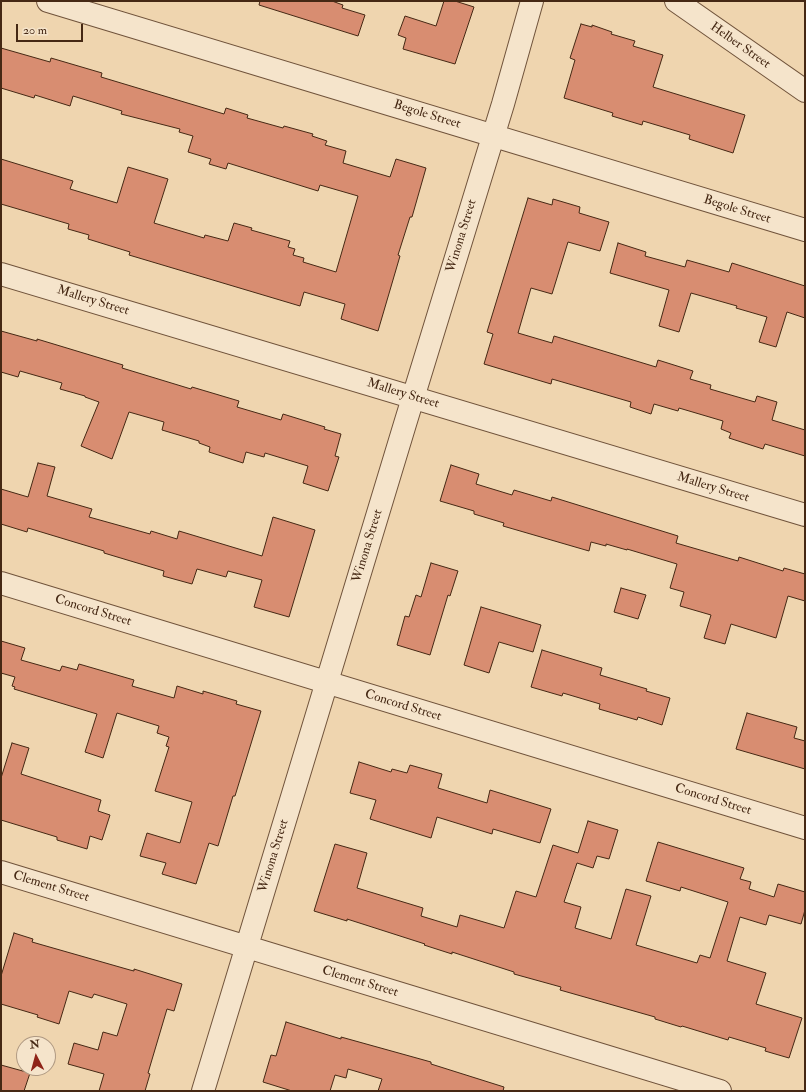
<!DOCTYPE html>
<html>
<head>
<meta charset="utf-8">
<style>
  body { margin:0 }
  #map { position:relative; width:806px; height:1092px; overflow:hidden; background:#efd5af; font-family:"IM FELL Double Pica",serif }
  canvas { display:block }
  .frame { position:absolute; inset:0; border:2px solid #452814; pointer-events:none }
  .north { position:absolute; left:16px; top:1036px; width:40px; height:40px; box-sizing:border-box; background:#f5e4cb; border:1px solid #af9982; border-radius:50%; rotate:354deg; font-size:11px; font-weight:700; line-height:16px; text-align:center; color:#452814 }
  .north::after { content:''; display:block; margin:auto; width:14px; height:18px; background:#8f2418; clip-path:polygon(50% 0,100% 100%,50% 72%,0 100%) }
  .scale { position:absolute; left:16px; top:24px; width:67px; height:18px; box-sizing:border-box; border:2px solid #452814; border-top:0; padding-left:5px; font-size:12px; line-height:14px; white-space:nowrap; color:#452814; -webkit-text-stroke:3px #f5e4cb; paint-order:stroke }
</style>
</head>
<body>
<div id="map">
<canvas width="806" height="1092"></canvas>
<div class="frame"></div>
<div class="north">N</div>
<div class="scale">20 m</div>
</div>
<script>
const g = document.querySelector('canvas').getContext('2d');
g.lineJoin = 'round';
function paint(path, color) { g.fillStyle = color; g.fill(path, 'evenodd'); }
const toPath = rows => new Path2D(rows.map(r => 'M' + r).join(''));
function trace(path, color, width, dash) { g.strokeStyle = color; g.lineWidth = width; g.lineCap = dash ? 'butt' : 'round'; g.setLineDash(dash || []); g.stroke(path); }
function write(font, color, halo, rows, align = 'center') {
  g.font = font + ' "IM FELL Double Pica",serif'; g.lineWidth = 3; g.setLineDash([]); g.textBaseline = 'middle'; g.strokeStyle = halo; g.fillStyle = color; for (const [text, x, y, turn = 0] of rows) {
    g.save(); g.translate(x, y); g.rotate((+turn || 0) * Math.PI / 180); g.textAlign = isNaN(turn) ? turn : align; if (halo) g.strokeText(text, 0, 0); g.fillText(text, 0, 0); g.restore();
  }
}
const building = toPath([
  [260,1,332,1,343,5,342,8,365,15,358,36,259,5,260,1],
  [444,1,455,1,474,7,455,64,403,49,406,38,398,35,405,16,436,26,444,1],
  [581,24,592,27,592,25,612,32,611,34,635,41,633,46,663,55,653,87,745,115,733,153,689,139,690,135,643,121,642,125,612,116,613,113,564,98,575,60,570,58,581,24],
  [1,48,50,62,51,58,102,73,101,77,224,114,226,108,248,115,247,118,283,128,284,126,313,134,312,136,327,141,325,145,346,151,343,163,390,177,396,159,426,168,412,217,410,217,398,255,400,256,378,331,341,319,345,304,304,292,300,306,129,255,130,252,88,239,89,235,68,229,69,224,1,204,1,159,73,181,70,189,117,203,128,167,168,179,154,223,204,238,205,235,228,241,234,223,252,228,251,230,290,241,288,247,295,249,293,255,304,258,303,262,336,272,358,196,320,185,318,191,228,163,226,169,209,164,211,159,188,152,193,136,179,132,180,129,121,114,122,111,73,96,70,106,35,95,34,98,1,88,1,48],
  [528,198,552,205,553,199,580,207,579,213,609,222,600,251,568,242,552,294,531,288,518,333,552,343,554,336,656,367,658,360,693,371,690,379,711,385,710,389,755,402,757,396,777,402,772,420,805,430,805,456,765,444,763,449,729,438,731,433,721,429,723,421,679,408,678,411,654,404,651,414,630,407,631,402,552,379,551,384,484,364,493,334,487,332,528,198],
  [618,243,646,252,645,256,685,267,687,260,729,272,732,263,805,286,805,318,787,312,776,347,759,342,767,317,736,308,737,306,691,293,679,332,659,326,669,290,610,273,618,243],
  [1,331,37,341,37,339,123,365,122,368,191,389,192,387,239,401,237,407,281,420,283,414,325,427,324,429,341,434,335,456,339,457,328,491,303,483,308,466,265,453,264,457,246,452,243,463,209,452,210,447,199,443,199,441,162,430,164,422,129,412,112,459,81,446,99,402,85,397,85,396,60,389,62,383,20,371,18,377,1,372,1,331],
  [38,463,55,467,47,496,92,509,89,517,150,534,151,531,177,539,179,531,262,556,273,517,315,530,289,617,254,607,262,580,228,571,226,577,197,569,192,584,163,576,164,571,104,553,104,551,28,528,27,532,1,524,1,489,28,497,38,463],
  [451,465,479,474,476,484,512,495,514,490,551,501,552,497,678,536,676,543,738,561,739,557,783,571,784,568,805,574,805,601,788,596,776,638,731,624,725,644,704,638,711,615,680,606,684,592,670,588,677,564,627,549,627,550,606,544,606,546,591,542,589,551,503,526,504,523,474,514,474,511,440,501,451,465],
  [431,563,458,571,450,596,448,595,430,655,397,645,405,616,409,617,416,595,421,597,431,563],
  [621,588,646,595,638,619,614,612,621,588],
  [481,607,541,625,533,652,499,642,489,673,464,665,481,607],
  [1,641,25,648,21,660,60,671,62,666,77,670,79,664,134,680,132,686,174,698,177,686,203,694,203,691,237,701,236,704,261,711,235,796,233,796,218,846,209,843,196,884,162,874,166,863,140,856,147,833,180,843,192,802,155,791,169,747,166,746,169,737,157,733,159,726,117,713,103,758,85,752,97,714,14,689,15,687,12,686,15,677,1,673,1,641],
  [542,650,602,668,600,675,647,689,646,691,670,698,662,725,638,717,637,720,599,709,600,704,563,693,562,696,531,687,542,650],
  [747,713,797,727,794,738,805,741,805,769,736,749,747,713],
  [12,743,29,748,21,774,101,800,98,811,110,815,102,840,90,836,87,849,57,840,57,837,1,820,1,778,12,743],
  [359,762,391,772,392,769,407,773,410,765,442,774,438,788,487,803,490,790,551,809,540,843,493,829,492,834,437,817,431,838,370,819,376,800,350,793,359,762],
  [588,821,618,830,609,859,597,856,593,868,577,863,564,902,581,907,575,928,611,939,626,889,651,896,636,945,697,963,700,955,710,958,728,902,681,887,680,891,646,881,658,842,744,868,740,879,751,882,749,889,774,897,778,884,805,892,805,910,801,924,769,915,766,925,740,917,727,961,766,973,756,1004,802,1018,789,1058,765,1051,766,1048,729,1037,728,1040,682,1026,681,1027,655,1019,655,1017,560,990,561,987,514,974,514,972,452,952,452,954,424,945,425,944,347,919,347,921,314,911,335,844,367,853,357,888,423,908,421,916,457,927,460,915,504,928,516,891,536,897,553,845,578,853,588,821],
  [14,933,33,939,32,942,130,970,134,971,134,969,182,984,174,1011,167,1009,148,1073,150,1074,145,1091,99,1091,104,1074,68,1064,74,1043,98,1050,103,1032,117,1036,127,1004,94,994,92,998,69,991,59,1024,37,1017,38,1015,1,1004,1,976,14,933],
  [286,1022,341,1039,341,1037,431,1062,431,1064,504,1087,503,1091,378,1091,382,1079,348,1069,346,1078,335,1075,330,1091,292,1091,263,1082,271,1055,276,1056,286,1022],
  [1,1065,30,1073,24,1091,1,1091,1,1065]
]);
paint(building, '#d88d71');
trace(building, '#452814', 1);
const minor = toPath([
  [48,1,805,230],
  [676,1,805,91],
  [1,274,805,515],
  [1,583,805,828],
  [1,872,720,1091],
  [203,1091,405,424,503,104,532,1]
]);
trace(minor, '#70533b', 24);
trace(minor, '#f5e4cb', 22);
write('13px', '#452814', '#f5e4cb', [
  ["Helber Street",740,46,35],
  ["Begole Street",427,115,17],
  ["Begole Street",737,210,17],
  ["Winona Street",462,236,-73],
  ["Mallery Street",93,301,17],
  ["Mallery Street",403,394,17],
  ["Mallery Street",713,488,17],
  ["Winona Street",368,546,-73],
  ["Concord Street",93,611,17],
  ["Concord Street",403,706,17],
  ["Concord Street",713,800,17],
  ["Winona Street",274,856,-73],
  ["Clement Street",51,887,17],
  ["Clement Street",360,982,17]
]);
</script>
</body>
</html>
